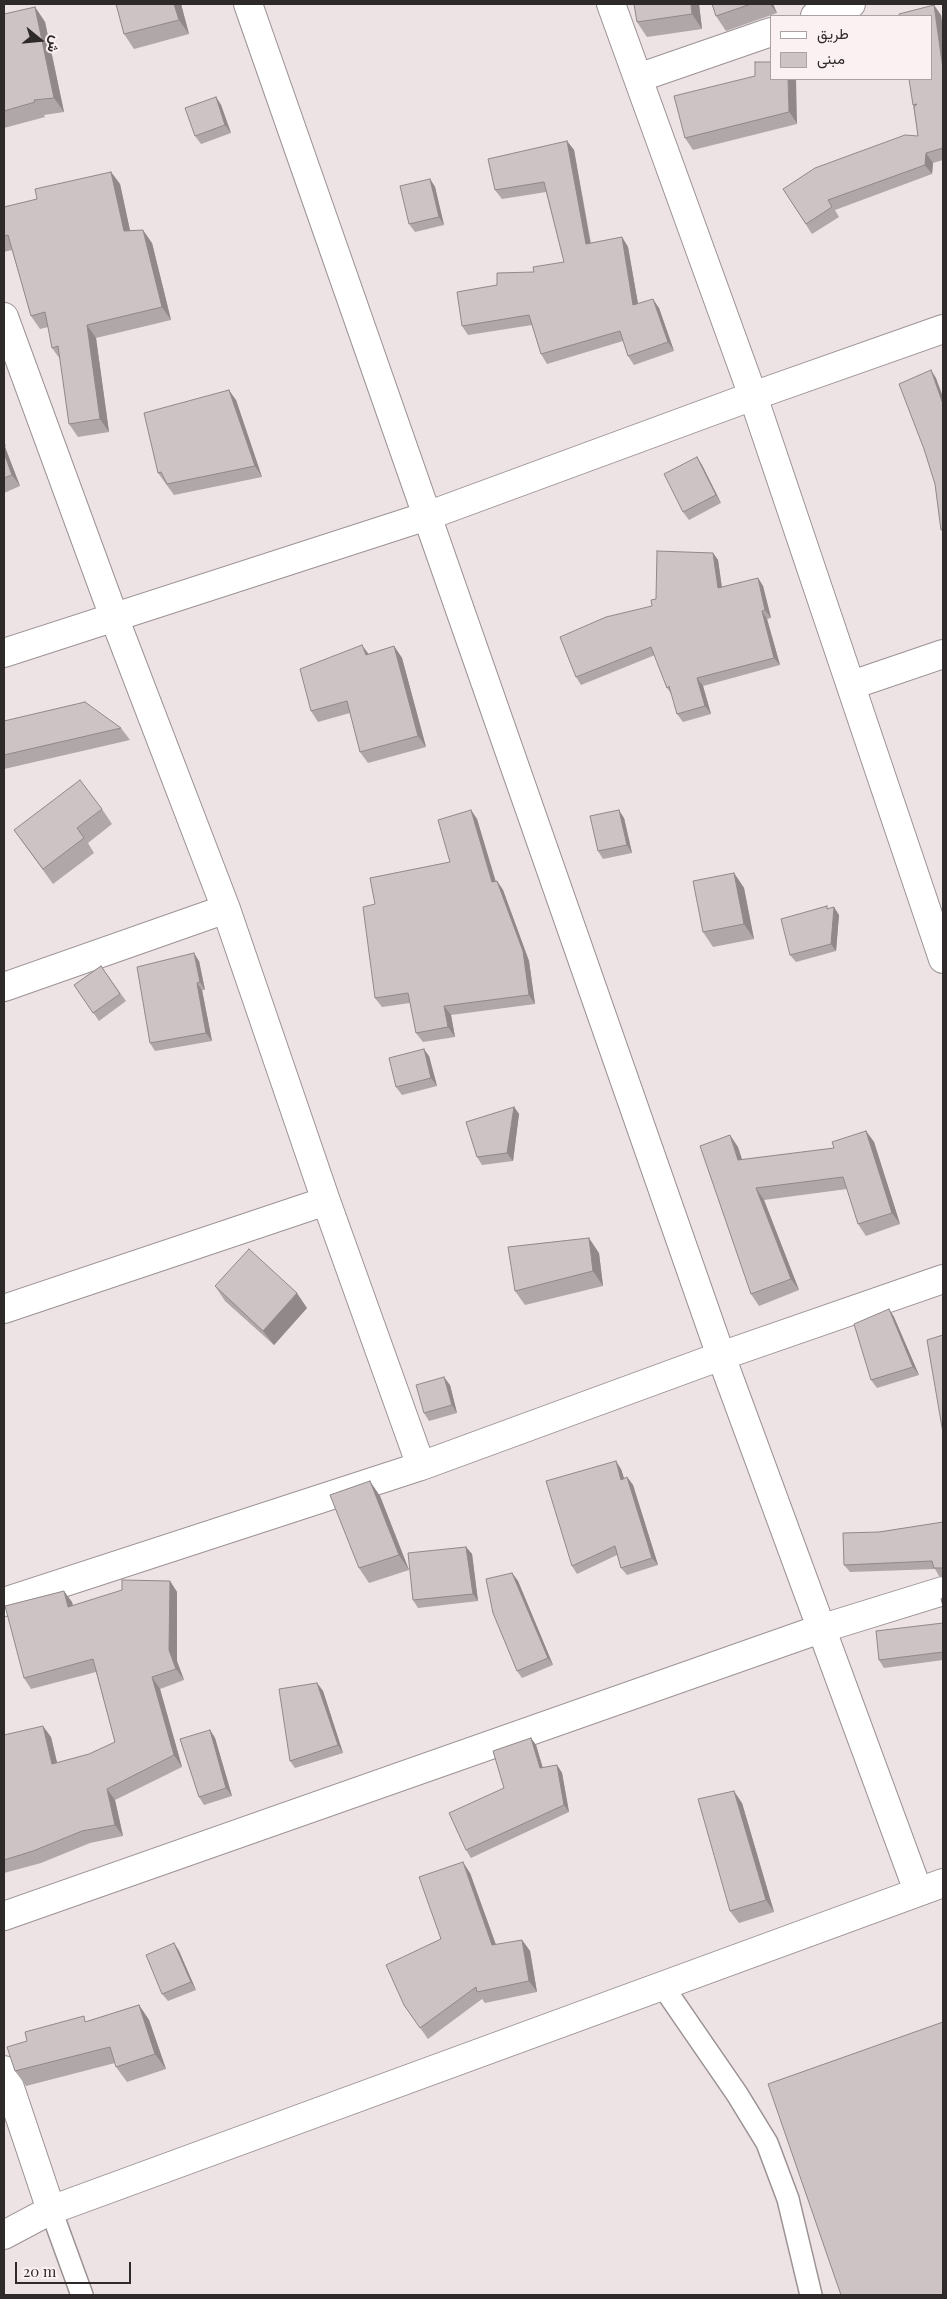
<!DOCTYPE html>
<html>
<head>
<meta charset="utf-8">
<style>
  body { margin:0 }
  #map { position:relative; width:947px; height:2299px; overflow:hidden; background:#ede2e4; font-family:"Playfair Display",Vazirmatn,serif }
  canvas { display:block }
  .frame { position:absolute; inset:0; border:5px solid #2e2a2a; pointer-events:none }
  .legend { position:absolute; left:770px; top:15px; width:162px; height:65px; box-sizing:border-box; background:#fbf0f2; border:1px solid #a9a1a2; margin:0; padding:6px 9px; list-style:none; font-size:15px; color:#2e2a2a }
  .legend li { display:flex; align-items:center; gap:10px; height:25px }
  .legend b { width:25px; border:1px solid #a9a1a2 }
  .north { position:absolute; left:15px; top:15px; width:50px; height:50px; -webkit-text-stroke:4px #fbf0f2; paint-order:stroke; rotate:107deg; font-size:14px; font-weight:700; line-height:20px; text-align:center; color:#2e2a2a }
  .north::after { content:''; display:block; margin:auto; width:18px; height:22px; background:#2e2a2a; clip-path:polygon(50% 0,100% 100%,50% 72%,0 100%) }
  .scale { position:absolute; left:15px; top:2262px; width:116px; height:22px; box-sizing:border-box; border:2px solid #2e2a2a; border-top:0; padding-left:6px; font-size:15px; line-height:18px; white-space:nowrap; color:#2e2a2a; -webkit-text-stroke:4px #fbf0f2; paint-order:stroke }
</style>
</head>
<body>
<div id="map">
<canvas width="947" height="2299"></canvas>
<div class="frame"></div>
<ul class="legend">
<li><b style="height:6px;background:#fff"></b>طريق</li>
<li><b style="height:14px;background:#cdc2c4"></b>مبنى</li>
</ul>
<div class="north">ش</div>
<div class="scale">20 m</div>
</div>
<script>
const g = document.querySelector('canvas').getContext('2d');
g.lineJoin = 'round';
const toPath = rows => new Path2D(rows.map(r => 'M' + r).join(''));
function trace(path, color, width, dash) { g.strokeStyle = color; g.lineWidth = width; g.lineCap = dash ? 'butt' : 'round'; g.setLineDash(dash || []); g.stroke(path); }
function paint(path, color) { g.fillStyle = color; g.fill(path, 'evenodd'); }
const lane = toPath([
  [662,1985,737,2094,767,2143,788,2199,811,2295],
  [51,2210,82,2295]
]);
const street = toPath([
  [248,4,721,1356,918,1891],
  [611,4,753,396,943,959],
  [815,16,851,4],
  [638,78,771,32],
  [4,317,114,617,226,909,326,1201,421,1466],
  [4,653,427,516,753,396,943,329],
  [852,685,943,654],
  [4,987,226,909],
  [4,1309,326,1201],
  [4,1602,421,1466,721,1356,943,1279],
  [4,1916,820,1629,943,1591],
  [4,2070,51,2210],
  [4,2235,51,2210,943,1883]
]);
trace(lane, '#9c9294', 24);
trace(street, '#9c9294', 30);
trace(lane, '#fff', 21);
trace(street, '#fff', 28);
paint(toPath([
  [116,4,181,4,189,34,134,49,124,34],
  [634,4,699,4,702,29,647,37,637,22],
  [712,4,773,4,777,13,726,31,716,16],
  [35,7,45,22,64,112,44,115,45,117,4,128,4,14],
  [941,15,943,31,943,160,933,163,932,174,835,210,839,217,812,234,783,189,918,136,913,105],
  [755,62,797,124,693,150,685,138,755,76],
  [216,97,221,105,231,133,201,144,195,136],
  [567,141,574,150,591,243,622,237,628,247,638,304,659,308,674,351,634,365,628,356,623,341,547,364,541,354,532,325,468,335,462,326,534,272,564,262,546,192,502,199,495,190],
  [111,172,120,184,130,231,152,243,171,320,96,338,109,432,78,437,69,424,60,359,52,348,48,327,40,329,31,316,12,250,4,252,4,207,37,199],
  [430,179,435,187,444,225,415,232,409,224],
  [236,400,262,477,174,495,158,473],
  [4,440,6,446,5,447,20,486,4,493],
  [697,457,702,465,721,503,689,520,683,512],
  [713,553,718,560,722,587,758,578,763,586,771,618,767,619,780,665,703,686,711,714,683,722,677,714,672,695,667,688,655,655,581,685,576,677,652,606,656,599],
  [394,646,402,658,426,747,368,763,360,752,350,713,318,722,311,711,368,654],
  [4,721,121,728,130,740,4,769],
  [102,809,112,824,88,843,94,853,53,884,14,830],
  [471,810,477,819,495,881,497,881,503,890,529,961,535,1004,451,1015,455,1037,423,1042,416,1033,410,1003,382,1007,375,998,375,904,450,862],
  [624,818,632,853,603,859,598,851],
  [734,873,744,888,754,939,713,947,703,932],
  [839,915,836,951,796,962,790,955],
  [199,961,205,990,202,990,212,1041,155,1051,150,1043],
  [101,966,126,1001,99,1021,74,985],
  [429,1056,437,1086,402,1095,396,1087],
  [514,1107,519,1114,513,1161,482,1165,477,1157],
  [866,1131,874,1142,900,1224,866,1236,858,1224,847,1189,764,1200,799,1290,759,1306,751,1294,738,1147,742,1160,834,1148],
  [599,1253,603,1286,525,1305,515,1291],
  [215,1286,307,1308,274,1345,225,1301],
  [889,1309,894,1317,919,1375,877,1388,871,1380],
  [450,1385,457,1413,429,1421,424,1413],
  [621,1469,624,1479,627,1477,633,1485,658,1565,627,1575,621,1568,617,1555,577,1574,572,1566],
  [380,1496,409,1570,369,1583,359,1568],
  [943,1522,943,1576,939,1576,935,1569,850,1572,844,1565,879,1532],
  [466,1547,472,1554,478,1601,418,1608,413,1600],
  [512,1573,518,1581,553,1665,522,1678,517,1671],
  [170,1581,177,1592,177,1661,184,1680,160,1689,182,1767,115,1800,123,1836,90,1843,41,1863,4,1873,4,1735,51,1737,57,1763,89,1754,115,1742,96,1672,31,1689,24,1678,72,1602,73,1606],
  [943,1623,943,1660,884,1668,879,1660],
  [317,1683,323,1691,343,1753,295,1768,290,1761],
  [210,1730,215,1738,232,1796,204,1805,199,1797],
  [531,1738,536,1745,543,1768,557,1765,562,1773,569,1812,471,1858,466,1850,504,1788],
  [742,1803,774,1912,739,1923,730,1911],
  [470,1873,496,1945,522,1940,530,1951,537,1992,485,2003,482,1999,428,2039,404,2005,441,1939],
  [174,1943,179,1951,196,1990,168,2001,162,1994],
  [139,2005,149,2020,166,2069,127,2082,116,2067,115,2063,26,2086,15,2071,88,2021]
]), '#b0a7a9');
paint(toPath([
  [174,4,181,4,189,34,179,20],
  [691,4,699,4,702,29,692,14],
  [770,4,773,4,777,13],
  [934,5,941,15,943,31,943,69],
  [35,7,45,22,64,112,54,98],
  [788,79,796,79,797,124,789,112],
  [216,97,221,105,231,133,225,125],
  [567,141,574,150,592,253,586,244],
  [926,153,933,163,932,174,925,165],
  [111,172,120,184,133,244,124,231],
  [430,179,435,187,444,225,439,217],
  [143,230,152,243,171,320,162,307],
  [622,237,628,247,640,315,633,305],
  [653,299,659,308,674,351,668,342],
  [87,325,96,338,109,432,100,419],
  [931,370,936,378,943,397,943,404],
  [229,390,236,400,262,477,255,466],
  [4,445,5,447,20,486,12,475,4,453],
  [697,457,702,465,721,503,716,495],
  [713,553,718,560,723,596,718,588],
  [758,578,763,586,771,618,765,610],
  [762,611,767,619,780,665,774,658],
  [362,645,370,656,366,655],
  [394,646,402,658,426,747,418,736],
  [697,678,703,686,711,714,705,706],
  [471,810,477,819,499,892,492,882],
  [619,810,624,818,632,853,627,845],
  [734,873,744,888,754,939,744,924],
  [497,881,503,890,529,961,535,1004,529,995],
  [834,907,839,915,836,951,831,944],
  [194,953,199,961,205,990,200,982],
  [197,983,202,990,212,1041,206,1033],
  [444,1006,451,1015,455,1037,448,1027],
  [424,1049,429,1056,437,1086,431,1078],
  [514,1107,519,1114,513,1161,507,1153],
  [866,1131,874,1142,900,1224,892,1213],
  [730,1135,738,1147,746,1172,738,1160],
  [756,1188,764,1200,799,1290,791,1279],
  [589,1238,599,1253,603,1286,593,1271],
  [297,1293,307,1308,274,1345,263,1331],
  [889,1309,894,1317,919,1375,913,1367],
  [444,1377,450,1385,457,1413,452,1405],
  [616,1461,621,1469,627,1487,621,1480],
  [627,1477,633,1485,658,1565,652,1558],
  [370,1481,380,1496,409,1570,399,1555],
  [466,1547,472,1554,478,1601,473,1594],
  [512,1573,518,1581,553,1665,548,1658],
  [170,1581,177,1592,177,1661,184,1680,176,1669,169,1650],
  [64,1591,72,1602,76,1619,68,1607],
  [152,1677,160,1689,182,1767,174,1755],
  [317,1683,323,1691,343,1753,338,1745],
  [43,1726,51,1737,60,1775,52,1764],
  [210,1730,215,1738,232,1796,226,1788],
  [531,1738,536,1745,545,1776,540,1768],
  [557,1765,562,1773,569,1812,564,1805],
  [107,1789,115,1800,123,1836,115,1825],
  [734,1791,742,1803,774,1912,766,1900],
  [463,1862,470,1873,500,1956,492,1945],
  [522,1940,530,1951,537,1992,529,1981],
  [174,1943,179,1951,196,1990,191,1982],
  [139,2005,149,2020,166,2069,155,2054]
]), '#908889');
const building = toPath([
  [116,4,174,4,179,20,124,34,116,4],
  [634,4,691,4,692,14,637,22,634,4],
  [712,4,751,4,716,16,712,4],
  [934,5,943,69,943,148,926,153,925,165,828,200,832,207,806,224,783,189,815,168,905,135,918,136,914,107,917,104,913,105,909,79,931,79,931,16,900,16,899,14,934,5],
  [35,7,54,98,34,100,35,102,4,111,4,14,35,7],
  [755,62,771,62,771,79,788,79,789,112,685,138,674,96,755,76,755,62],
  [216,97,225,125,195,136,185,108,216,97],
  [567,141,586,244,622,237,633,305,653,299,668,342,628,356,620,331,541,354,529,315,462,326,457,292,497,285,497,273,534,272,533,267,564,262,544,182,495,190,488,159,567,141],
  [111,172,124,231,143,230,162,307,87,325,100,419,69,424,58,346,52,348,45,312,31,316,8,235,4,236,4,207,37,199,35,189,111,172],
  [430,179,439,217,409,224,400,186,430,179],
  [931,370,943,404,943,530,941,530,935,484,924,449,899,384,931,370],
  [229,390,255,466,167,484,161,472,158,473,144,413,229,390],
  [4,453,12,475,4,478,4,453],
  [697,457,716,495,683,512,664,474,697,457],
  [657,551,713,553,718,588,758,578,765,610,762,611,774,658,697,678,705,706,677,714,669,686,667,688,651,647,576,677,560,637,606,617,652,606,651,600,656,599,657,551],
  [362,645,366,655,394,646,418,736,360,752,347,701,311,711,300,669,362,645],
  [85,702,121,728,4,755,4,721,85,702],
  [80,780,102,809,77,828,84,838,43,869,14,830,80,780],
  [471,810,492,882,497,881,523,951,529,995,444,1006,448,1027,416,1033,408,993,375,998,363,907,375,904,370,878,450,862,438,820,471,810],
  [619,810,627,845,598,851,590,816,619,810],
  [734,873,744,924,703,932,693,881,734,873],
  [827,906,827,909,834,907,831,944,790,955,781,919,827,906],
  [194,953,200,982,197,983,206,1033,150,1043,137,967,194,953],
  [101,966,120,994,93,1013,74,985,101,966],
  [424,1049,431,1078,396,1087,389,1058,424,1049],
  [514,1107,507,1153,477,1157,466,1122,514,1107],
  [866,1131,892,1213,858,1224,843,1177,756,1188,791,1279,751,1294,700,1146,730,1135,738,1160,834,1148,832,1142,866,1131],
  [589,1238,593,1271,515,1291,508,1247,589,1238],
  [249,1249,297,1293,263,1331,215,1286,249,1249],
  [889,1309,913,1367,871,1380,854,1324,889,1309],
  [943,1335,943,1433,927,1340,943,1335],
  [444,1377,452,1405,424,1413,416,1385,444,1377],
  [616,1461,621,1480,627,1477,652,1558,621,1568,615,1546,572,1566,546,1481,616,1461],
  [370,1481,399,1555,359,1568,330,1495,370,1481],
  [943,1522,943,1569,942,1568,934,1568,932,1561,844,1565,843,1533,879,1532,943,1522],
  [466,1547,473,1594,413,1600,408,1553,466,1547],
  [512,1573,548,1658,517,1671,493,1613,486,1579,512,1573],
  [122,1580,170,1581,169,1650,176,1669,152,1677,174,1755,107,1789,115,1825,82,1831,33,1851,4,1860,4,1735,43,1726,52,1764,89,1754,115,1742,93,1659,24,1678,5,1606,64,1591,68,1607,122,1590,122,1580],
  [943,1597,943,1606,941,1599,943,1597],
  [943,1623,943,1652,879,1660,876,1631,943,1623],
  [317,1683,338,1745,290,1761,279,1689,317,1683],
  [210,1730,226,1788,199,1797,180,1739,210,1730],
  [531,1738,540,1768,557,1765,564,1805,466,1850,449,1813,504,1788,493,1751,531,1738],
  [734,1791,766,1900,730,1911,698,1799,734,1791],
  [463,1862,492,1945,522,1940,529,1981,477,1992,476,1987,420,2028,404,2005,386,1965,441,1939,419,1877,463,1862],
  [174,1943,191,1982,162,1994,146,1955,174,1943],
  [139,2005,155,2054,116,2067,110,2047,15,2071,7,2047,27,2041,25,2032,84,2016,85,2022,139,2005],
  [943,2022,943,2295,841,2295,768,2084,943,2022]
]);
paint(building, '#cdc2c4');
trace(building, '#908889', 1);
</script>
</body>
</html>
